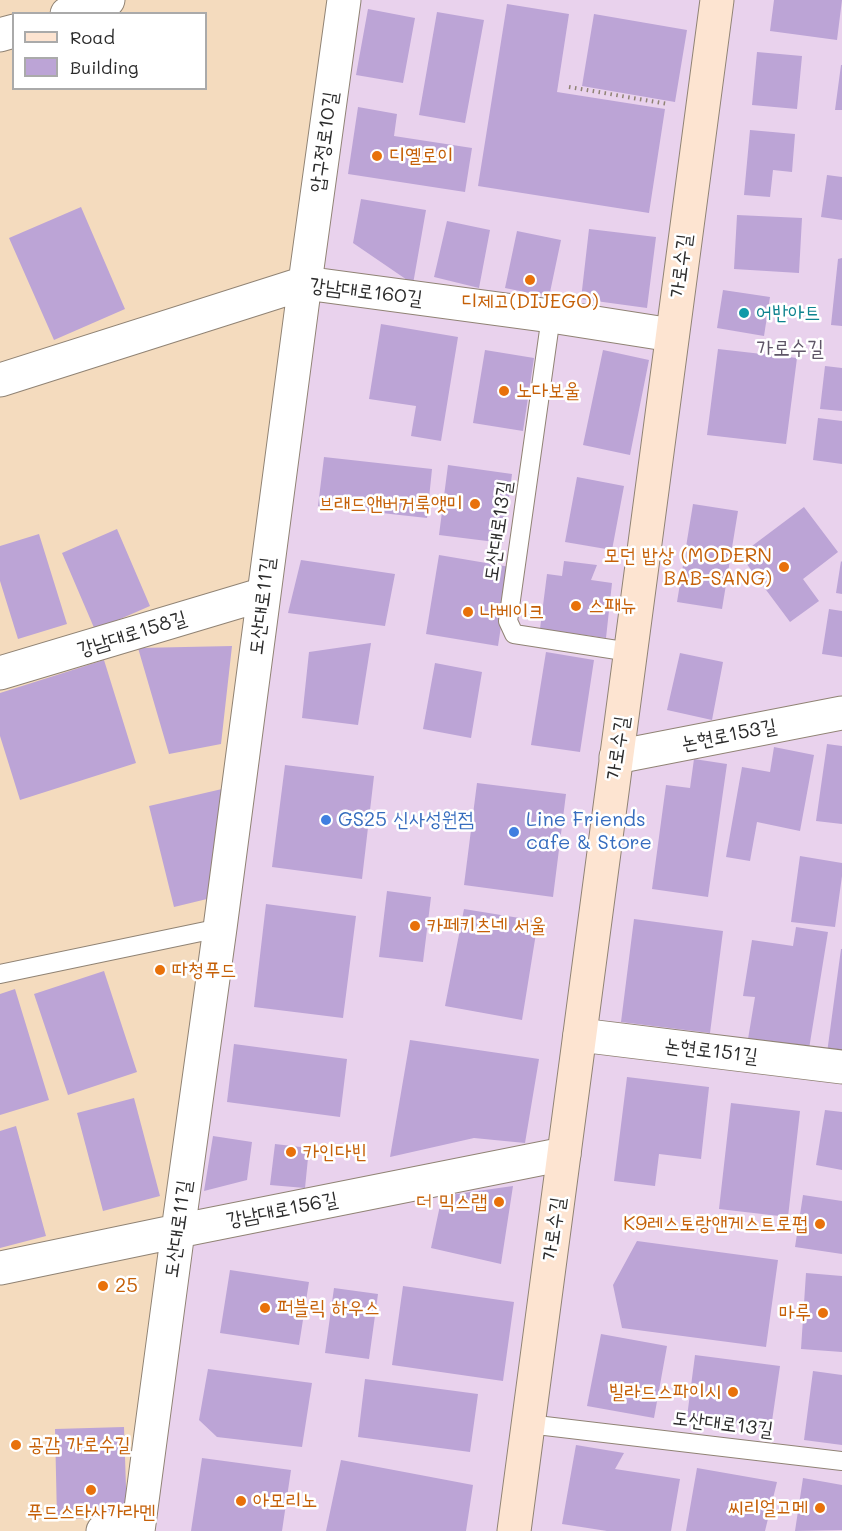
<!DOCTYPE html>
<html>
<head>
<meta charset="utf-8">
<style>
  body { margin:0 }
  #map { position:relative; width:842px; height:1531px; overflow:hidden; background:#f4dbbe; font-family:Mali,sans-serif }
  canvas { display:block }
  .legend { position:absolute; left:12px; top:12px; width:195px; height:78px; box-sizing:border-box; background:#fff; border:2px solid #aaa; margin:0; padding:8px 10px; list-style:none; font-size:18px; color:#2b2b2b }
  .legend li { display:flex; align-items:center; gap:12px; height:30px }
  .legend b { width:30px; border:2px solid #aaa }
</style>
</head>
<body>
<div id="map">
<canvas width="842" height="1531"></canvas>
<ul class="legend">
<li><b style="height:8px;background:#fde4d1"></b>Road</li>
<li><b style="height:16px;background:#bca4d6"></b>Building</li>
</ul>
</div>
<script>
const g = document.querySelector('canvas').getContext('2d');
g.lineJoin = 'round';
function paint(path, color) { g.fillStyle = color; g.fill(path, 'evenodd'); }
const toPath = rows => new Path2D(rows.map(r => 'M' + r).join(''));
function trace(path, color, width, dash) { g.strokeStyle = color; g.lineWidth = width; g.lineCap = dash ? 'butt' : 'round'; g.setLineDash(dash || []); g.stroke(path); }
function write(font, color, halo, rows, align = 'center') {
  g.font = font + ' Mali,"Poor Story",sans-serif'; g.lineWidth = 5; g.setLineDash([]); g.textBaseline = 'middle'; g.strokeStyle = halo; g.fillStyle = color; for (const [text, x, y, turn = 0] of rows) {
    g.save(); g.translate(x, y); g.rotate((+turn || 0) * Math.PI / 180); g.textAlign = isNaN(turn) ? turn : align; if (halo) g.strokeText(text, 0, 0); g.fillText(text, 0, 0); g.restore();
  }
}
paint(toPath([
  [361,0,842,0,842,1531,146,1531]
]), '#e9d2ed');
paint(toPath([
  [774,0,842,0,837,40,770,31],
  [507,4,569,14,557,92,665,109,649,213,478,186],
  [368,9,415,18,403,83,356,75],
  [437,12,484,20,465,123,419,115],
  [594,14,687,30,675,102,582,86],
  [757,52,802,56,797,109,752,105],
  [841,65,842,65,842,110,835,110],
  [358,107,397,114,394,136,472,148,465,192,348,174],
  [750,130,795,134,792,172,773,170,770,197,744,195],
  [827,175,842,177,842,220,821,217],
  [361,199,426,210,413,284,353,243],
  [81,207,125,309,54,340,9,238],
  [737,215,802,218,799,273,734,269],
  [447,221,490,230,479,288,434,277],
  [589,229,656,237,647,308,581,299],
  [517,231,561,240,549,297,505,288],
  [842,258,842,326,831,325,838,259],
  [723,290,770,297,764,336,717,328],
  [381,324,458,337,441,441,411,436,416,406,369,399],
  [718,349,797,358,786,444,707,435],
  [485,350,534,358,523,431,473,423],
  [603,350,649,360,630,455,583,445],
  [825,366,842,368,842,411,820,409],
  [818,418,842,421,842,464,813,460],
  [324,457,432,469,427,518,318,506],
  [448,465,512,474,503,543,439,535],
  [577,477,624,486,612,550,565,542],
  [693,504,738,511,722,609,677,602],
  [804,507,838,552,803,579,819,601,790,622,740,555],
  [117,529,150,606,95,630,62,553],
  [39,534,67,624,18,639,0,581,0,546],
  [439,555,510,567,498,646,426,634],
  [301,560,395,574,385,626,288,613],
  [564,561,597,565,591,580,612,583,606,638,540,629,547,574,562,576],
  [841,561,842,562,842,594,836,593],
  [829,609,842,611,842,657,822,654],
  [371,643,358,725,302,718,309,652],
  [232,646,221,744,169,754,138,648],
  [546,652,594,660,580,752,531,745],
  [680,653,723,662,712,720,667,710],
  [104,660,136,763,20,800,0,736,0,693],
  [435,663,482,672,471,738,423,729],
  [827,744,842,746,842,824,816,821],
  [774,747,814,755,800,831,757,822,750,861,726,857,742,767,770,772],
  [694,759,727,764,708,897,652,889,666,785,690,788],
  [285,765,374,776,362,879,272,867],
  [477,783,566,794,553,897,464,885],
  [222,789,207,899,174,907,149,806],
  [800,856,842,863,842,876,835,927,791,922],
  [387,891,431,897,423,962,379,957],
  [266,904,356,916,343,1018,254,1007],
  [464,909,538,921,522,1020,445,1006],
  [634,919,723,931,710,1033,621,1022],
  [796,927,828,932,808,1055,747,1045,755,997,743,996,752,940,793,946],
  [841,949,842,949,842,1055,827,1053],
  [104,971,137,1072,68,1095,34,994],
  [15,989,49,1100,0,1115,0,994],
  [410,1040,539,1059,525,1143,474,1138,390,1157],
  [234,1044,347,1059,340,1117,227,1102],
  [627,1077,709,1087,701,1159,659,1154,655,1186,614,1181],
  [134,1098,160,1196,103,1211,77,1113],
  [731,1103,800,1111,788,1217,719,1209],
  [825,1110,842,1112,842,1170,816,1165],
  [16,1126,46,1236,0,1248,0,1131],
  [213,1136,252,1142,247,1180,204,1191],
  [275,1144,309,1148,305,1188,270,1185],
  [513,1186,501,1264,431,1248,442,1196],
  [803,1195,842,1201,842,1254,795,1247],
  [637,1241,778,1260,766,1347,622,1328,613,1285],
  [230,1270,309,1282,299,1345,220,1333],
  [806,1273,842,1276,842,1352,801,1349],
  [403,1286,514,1302,503,1381,392,1365],
  [334,1288,378,1294,369,1359,325,1353],
  [601,1334,667,1346,654,1418,587,1406],
  [695,1355,780,1366,771,1428,687,1417],
  [208,1369,312,1383,302,1447,217,1437,199,1420],
  [813,1371,842,1375,842,1445,804,1440],
  [365,1379,478,1394,470,1452,358,1437],
  [124,1427,127,1517,57,1519,55,1429],
  [576,1445,624,1453,615,1469,680,1479,671,1531,607,1531,562,1524],
  [202,1458,291,1470,282,1531,191,1531],
  [341,1460,473,1485,466,1531,326,1531],
  [697,1468,777,1482,765,1531,686,1531],
  [803,1478,842,1485,842,1530,795,1531]
]), '#bca4d6');
const lane = toPath([
  [551,316,508,621,514,634,630,652],
  [0,974,220,928],
  [528,1424,842,1461]
]);
const street = toPath([
  [67,14,108,0],
  [0,35,14,31],
  [0,380,305,283,551,316,672,335],
  [0,673,264,594],
  [616,757,842,713],
  [580,1035,842,1067],
  [0,1268,178,1231,564,1154],
  [103,1531,139,1523],
  [138,1531,178,1231,220,928,305,283,344,0]
]);
const secondary = toPath([
  [514,1531,717,0]
]);
trace(lane, '#908374', 20);
trace(street, '#908374', 35);
trace(secondary, '#908374', 35);
trace(toPath([
  [569,87,668,104]
]), '#908374', 4, [1.5, 4.5]);
trace(lane, '#fff', 18);
trace(street, '#fff', 33);
trace(secondary, '#fde4d1', 33);
for (const [x, y, r, color] of [
  [377,156,6,"#e8710a"],
  [530,280,6,"#e8710a"],
  [744,313,6,"#0f9aa8"],
  [504,391,6,"#e8710a"],
  [475,504,6,"#e8710a"],
  [784,567,6,"#e8710a"],
  [576,606,6,"#e8710a"],
  [468,612,6,"#e8710a"],
  [326,820,6,"#3f7fe0"],
  [514,832,6,"#3f7fe0"],
  [415,926,6,"#e8710a"],
  [160,970,6,"#e8710a"],
  [291,1152,6,"#e8710a"],
  [499,1202,6,"#e8710a"],
  [820,1224,6,"#e8710a"],
  [103,1286,6,"#e8710a"],
  [265,1308,6,"#e8710a"],
  [823,1313,6,"#e8710a"],
  [733,1392,6,"#e8710a"],
  [16,1445,6,"#e8710a"],
  [91,1490,6,"#e8710a"],
  [241,1501,6,"#e8710a"],
  [820,1508,6,"#e8710a"]
]) { const dot = new Path2D(); dot.arc(x, y, r, 0, 2 * Math.PI); g.fillStyle = color; g.fill(dot); trace(dot, '#fff', 2); }
write('20px', '#2b2b2b', '#fff', [
  ["압구정로10길",324,142,-82],
  ["가로수길",681,266,-83],
  ["강남대로160길",366,292,7],
  ["도산대로13길",498,531,-82],
  ["도산대로11길",262,606,-83],
  ["강남대로158길",132,634,-17],
  ["논현로153길",729,735,-11],
  ["가로수길",618,748,-82],
  ["논현로151길",711,1051,7],
  ["강남대로156길",282,1210,-11],
  ["도산대로11길",178,1229,-82],
  ["가로수길",554,1229,-82],
  ["도산대로13길",723,1424,7]
]);
write('20px', '#c56008', '#fff', [
  ["디옐로이",389,156],
  ["디제고(DIJEGO)",530,302,"center"],
  ["노다보울",516,391],
  ["브래드앤버거룩앳미",463,504,"right"],
  ["모던 밥상 (MODERN",772,556,"right"],
  ["BAB-SANG)",772,579,"right"],
  ["스패뉴",588,606],
  ["나베이크",480,612],
  ["카페키츠네 서울",427,926],
  ["따청푸드",172,970],
  ["카인다빈",303,1152],
  ["더 믹스랩",487,1202,"right"],
  ["K9레스토랑앤게스트로펍",808,1224,"right"],
  ["25",115,1286],
  ["퍼블릭 하우스",277,1308],
  ["마루",811,1313,"right"],
  ["빌라드스파이시",721,1392,"right"],
  ["공감 가로수길",28,1445],
  ["아모리노",253,1501],
  ["씨리얼고메",808,1508,"right"],
  ["푸드스타사가라멘",91,1512,"center"]
], 'left');
write('20px', '#0d838f', '#fff', [
  ["어반아트",756,313]
], 'left');
write('20px', '#366cbe', '#fff', [
  ["GS25 신사성원점",338,820],
  ["Line Friends",526,820],
  ["cafe & Store",526,843]
], 'left');
write('21px', '#5e5567', '#fff', [
  ["가로수길",790,349]
]);
</script>
</body>
</html>
